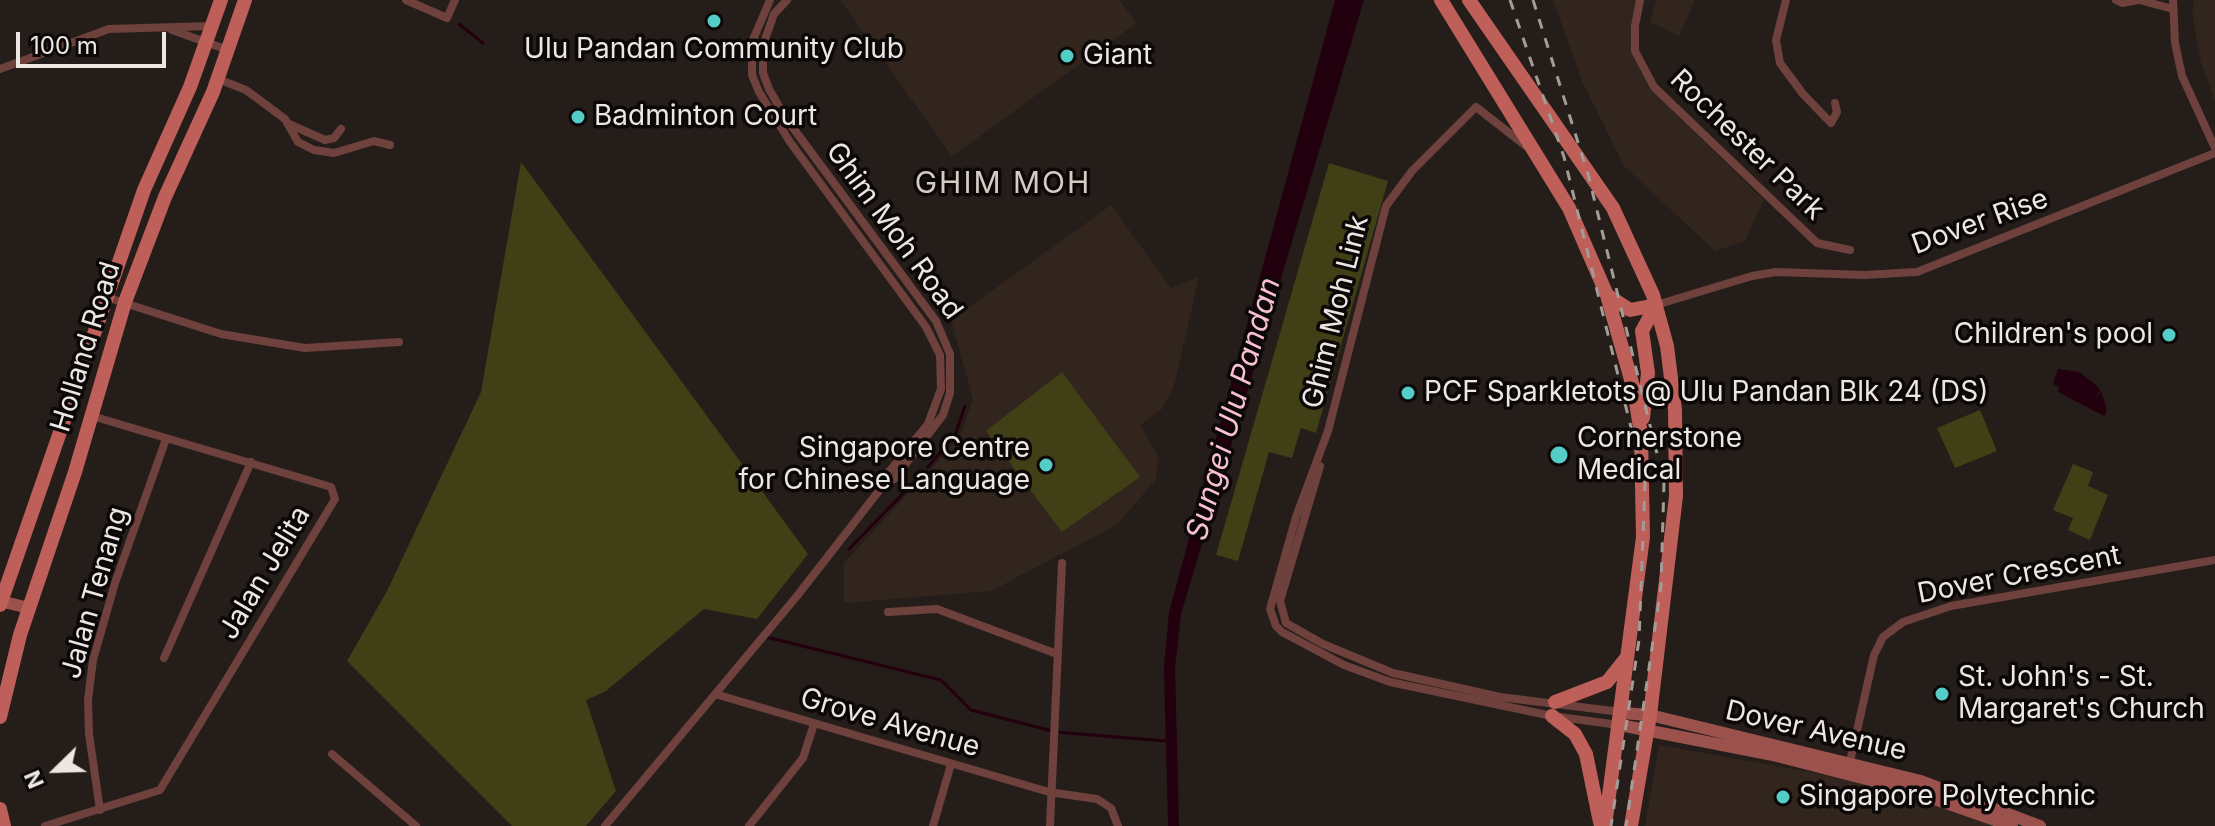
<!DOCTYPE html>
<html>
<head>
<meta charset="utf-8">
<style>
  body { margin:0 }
  #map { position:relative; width:2215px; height:826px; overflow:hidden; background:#251d19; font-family:Inter,sans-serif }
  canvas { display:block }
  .north { position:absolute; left:16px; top:730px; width:80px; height:80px; -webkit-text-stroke:6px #0b0807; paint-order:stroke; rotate:247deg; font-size:22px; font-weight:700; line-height:32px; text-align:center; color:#ece7e3 }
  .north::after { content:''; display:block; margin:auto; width:28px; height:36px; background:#ece7e3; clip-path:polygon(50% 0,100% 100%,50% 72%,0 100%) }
  .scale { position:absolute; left:16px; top:32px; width:150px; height:36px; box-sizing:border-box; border:4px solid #ece7e3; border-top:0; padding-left:10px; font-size:24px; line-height:28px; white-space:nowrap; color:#ece7e3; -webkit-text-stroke:6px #0b0807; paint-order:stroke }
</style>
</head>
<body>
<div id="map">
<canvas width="2215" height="826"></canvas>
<div class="north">N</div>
<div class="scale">100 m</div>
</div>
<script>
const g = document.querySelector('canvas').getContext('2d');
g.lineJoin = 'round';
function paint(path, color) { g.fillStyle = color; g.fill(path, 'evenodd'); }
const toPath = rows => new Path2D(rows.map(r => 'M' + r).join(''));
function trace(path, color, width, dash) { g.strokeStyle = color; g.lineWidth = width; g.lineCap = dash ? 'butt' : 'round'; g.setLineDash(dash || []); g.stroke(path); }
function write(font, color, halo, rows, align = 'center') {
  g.font = font + ' Inter,sans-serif'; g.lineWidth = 7; g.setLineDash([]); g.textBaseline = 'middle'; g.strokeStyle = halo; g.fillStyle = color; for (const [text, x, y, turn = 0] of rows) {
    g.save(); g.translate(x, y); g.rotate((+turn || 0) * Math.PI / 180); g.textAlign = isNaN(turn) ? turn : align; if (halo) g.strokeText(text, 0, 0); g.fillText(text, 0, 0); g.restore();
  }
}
paint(toPath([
  [840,0,1119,0,1137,23,952,156],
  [1553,0,1637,0,1633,51,1650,84,1678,116,1764,200,1745,241,1715,251,1624,166,1582,81],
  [1656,0,1695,0,1679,36,1650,22],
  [2194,0,2215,0,2215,100,2201,62,2192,13],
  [1111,205,1171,288,1199,277,1174,386,1162,409,1140,425,1158,456,1156,479,1117,525,991,591,844,603,844,563,960,437,973,399,951,320],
  [1659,745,1872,783,1996,826,1645,826]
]), '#32251d');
paint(toPath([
  [521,162,808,554,757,619,704,609,606,691,586,700,616,791,586,826,512,826,347,661,387,591,481,392],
  [1329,163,1388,181,1316,433,1301,428,1292,458,1269,452,1238,561,1216,555],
  [1062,372,1140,477,1062,532,986,431],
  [1980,410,1997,451,1955,468,1937,428],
  [2073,464,2093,472,2088,486,2108,495,2090,540,2068,530,2073,518,2053,510]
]), '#403f16');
paint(toPath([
  [1335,0,1364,0,1181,614,1175,667,1179,826,1168,826,1164,667,1169,612],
  [2058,369,2079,372,2096,385,2100,390,2094,402,2101,391,2107,410,2104,416,2058,392,2059,387,2053,384]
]), '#22000e');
trace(toPath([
  [459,24,483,43],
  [928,467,955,435,965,406],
  [849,549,921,475],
  [766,637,941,680,971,710,1056,732,1166,741]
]), '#22000e', 3);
trace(toPath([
  [406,0,447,18,455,0],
  [787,0,774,14,763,45,763,73,769,89,785,117,936,321,950,354,950,393,943,415,894,479,885,483],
  [1640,0,1635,26,1635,51,1654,87,1817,243,1850,250],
  [1786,0,1776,40,1780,63,1803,94,1831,123,1837,112,1835,103],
  [2116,0,2122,3,2138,0],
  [2139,0,2173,9],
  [2173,0,2175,43,2182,76,2215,148],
  [172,30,228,50],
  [0,69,109,29,212,26],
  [218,79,246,90,285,119,298,142,314,150,334,153,374,141,390,145],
  [289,124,325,140,334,138,341,129],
  [1526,146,1476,107,1412,171,1386,206,1328,431,1296,517,1270,609,1276,626,1282,632,1344,665,1390,682,1552,716,1619,725],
  [109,298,221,334,305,348,399,342],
  [1656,305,1752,276,1776,272,1864,275,1917,272,2215,153],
  [1320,466,1280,601,1286,623,1323,644,1393,673,1500,697,1621,712],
  [888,612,937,609,1057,654],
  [164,658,251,462],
  [715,694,1049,792,1097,799,1111,808,1118,826],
  [332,754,416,826],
  [1849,766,1874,655,1883,637,1903,622,1951,606,2215,560],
  [100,810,89,734,88,700,93,660,115,583,166,439],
  [45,826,160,790,335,499,331,487,92,416],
  [605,826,797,596,885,483,888,473,928,424,941,389,940,355,926,327,790,142,759,92,752,75,752,42,770,0],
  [749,826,803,758,814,724],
  [933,826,951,764],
  [1050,826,1062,563]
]), '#6f413d', 8);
trace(toPath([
  [0,601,29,608],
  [1622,713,1650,715,1921,781,2040,826],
  [1620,725,1773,755,1909,790,2012,826]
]), '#9b524d', 12);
trace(toPath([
  [1441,0,1569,208,1607,295,1634,390,1641,434,1643,537,1605,826],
  [1469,0,1613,208,1653,295,1667,346,1675,410,1676,496,1650,715,1631,826],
  [1607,295,1630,310,1656,305],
  [1643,418,1648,373,1642,331,1656,305],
  [0,605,144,190,190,87,221,0],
  [1555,702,1607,682,1627,657],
  [1552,716,1575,734,1586,754,1600,822],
  [0,717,20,635,75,472,125,302,165,197,213,92,245,0],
  [0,809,4,826]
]), '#be5f59', 14);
trace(toPath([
  [1510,0,1564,157,1645,484,1639,640,1611,826],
  [1533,0,1588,174,1664,482,1661,586,1626,826]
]), '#a39c98', 3, [10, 10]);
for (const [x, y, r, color] of [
  [714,21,8,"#54cdc8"],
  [1067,56,8,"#54cdc8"],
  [578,117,8,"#54cdc8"],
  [2169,335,8,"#54cdc8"],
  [1408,393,8,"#54cdc8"],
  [1559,455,10,"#54cdc8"],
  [1046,465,8,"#54cdc8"],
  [1942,694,8,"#54cdc8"],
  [1783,797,8,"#54cdc8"]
]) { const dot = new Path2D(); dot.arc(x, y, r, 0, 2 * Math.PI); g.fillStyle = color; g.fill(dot); trace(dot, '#0b0807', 3); }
write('28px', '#ece7e3', '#0b0807', [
  ["Ulu Pandan Community Club",714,50,"center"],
  ["Giant",1083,56],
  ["Badminton Court",594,117],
  ["Children's pool",2153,335,"right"],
  ["PCF Sparkletots @ Ulu Pandan Blk 24 (DS)",1424,393],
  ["Cornerstone",1577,439],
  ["Medical",1577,471],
  ["Singapore Centre",1030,449,"right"],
  ["for Chinese Language",1030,481,"right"],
  ["St. John's - St.",1958,678],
  ["Margaret's Church",1958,710],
  ["Singapore Polytechnic",1799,797]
], 'left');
write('28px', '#ece7e3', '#0b0807', [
  ["Rochester Park",1747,145,44],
  ["Dover Rise",1980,222,-20],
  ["Ghim Moh Road",894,231,54],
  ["Ghim Moh Link",1336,312,-76],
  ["Holland Road",86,347,-73],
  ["Jalan Jelita",265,573,-59],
  ["Dover Crescent",2019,575,-11],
  ["Jalan Tenang",95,593,-74],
  ["Grove Avenue",890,723,16],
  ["Dover Avenue",1816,731,13]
]);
g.letterSpacing = '2px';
write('30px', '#d5cbc5', '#0b0807', [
  ["GHIM MOH",1003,184]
]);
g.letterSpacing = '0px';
write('italic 30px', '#f7bfd1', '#0b0807', [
  ["Sungei Ulu Pandan",1234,409,-74]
]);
</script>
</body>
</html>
